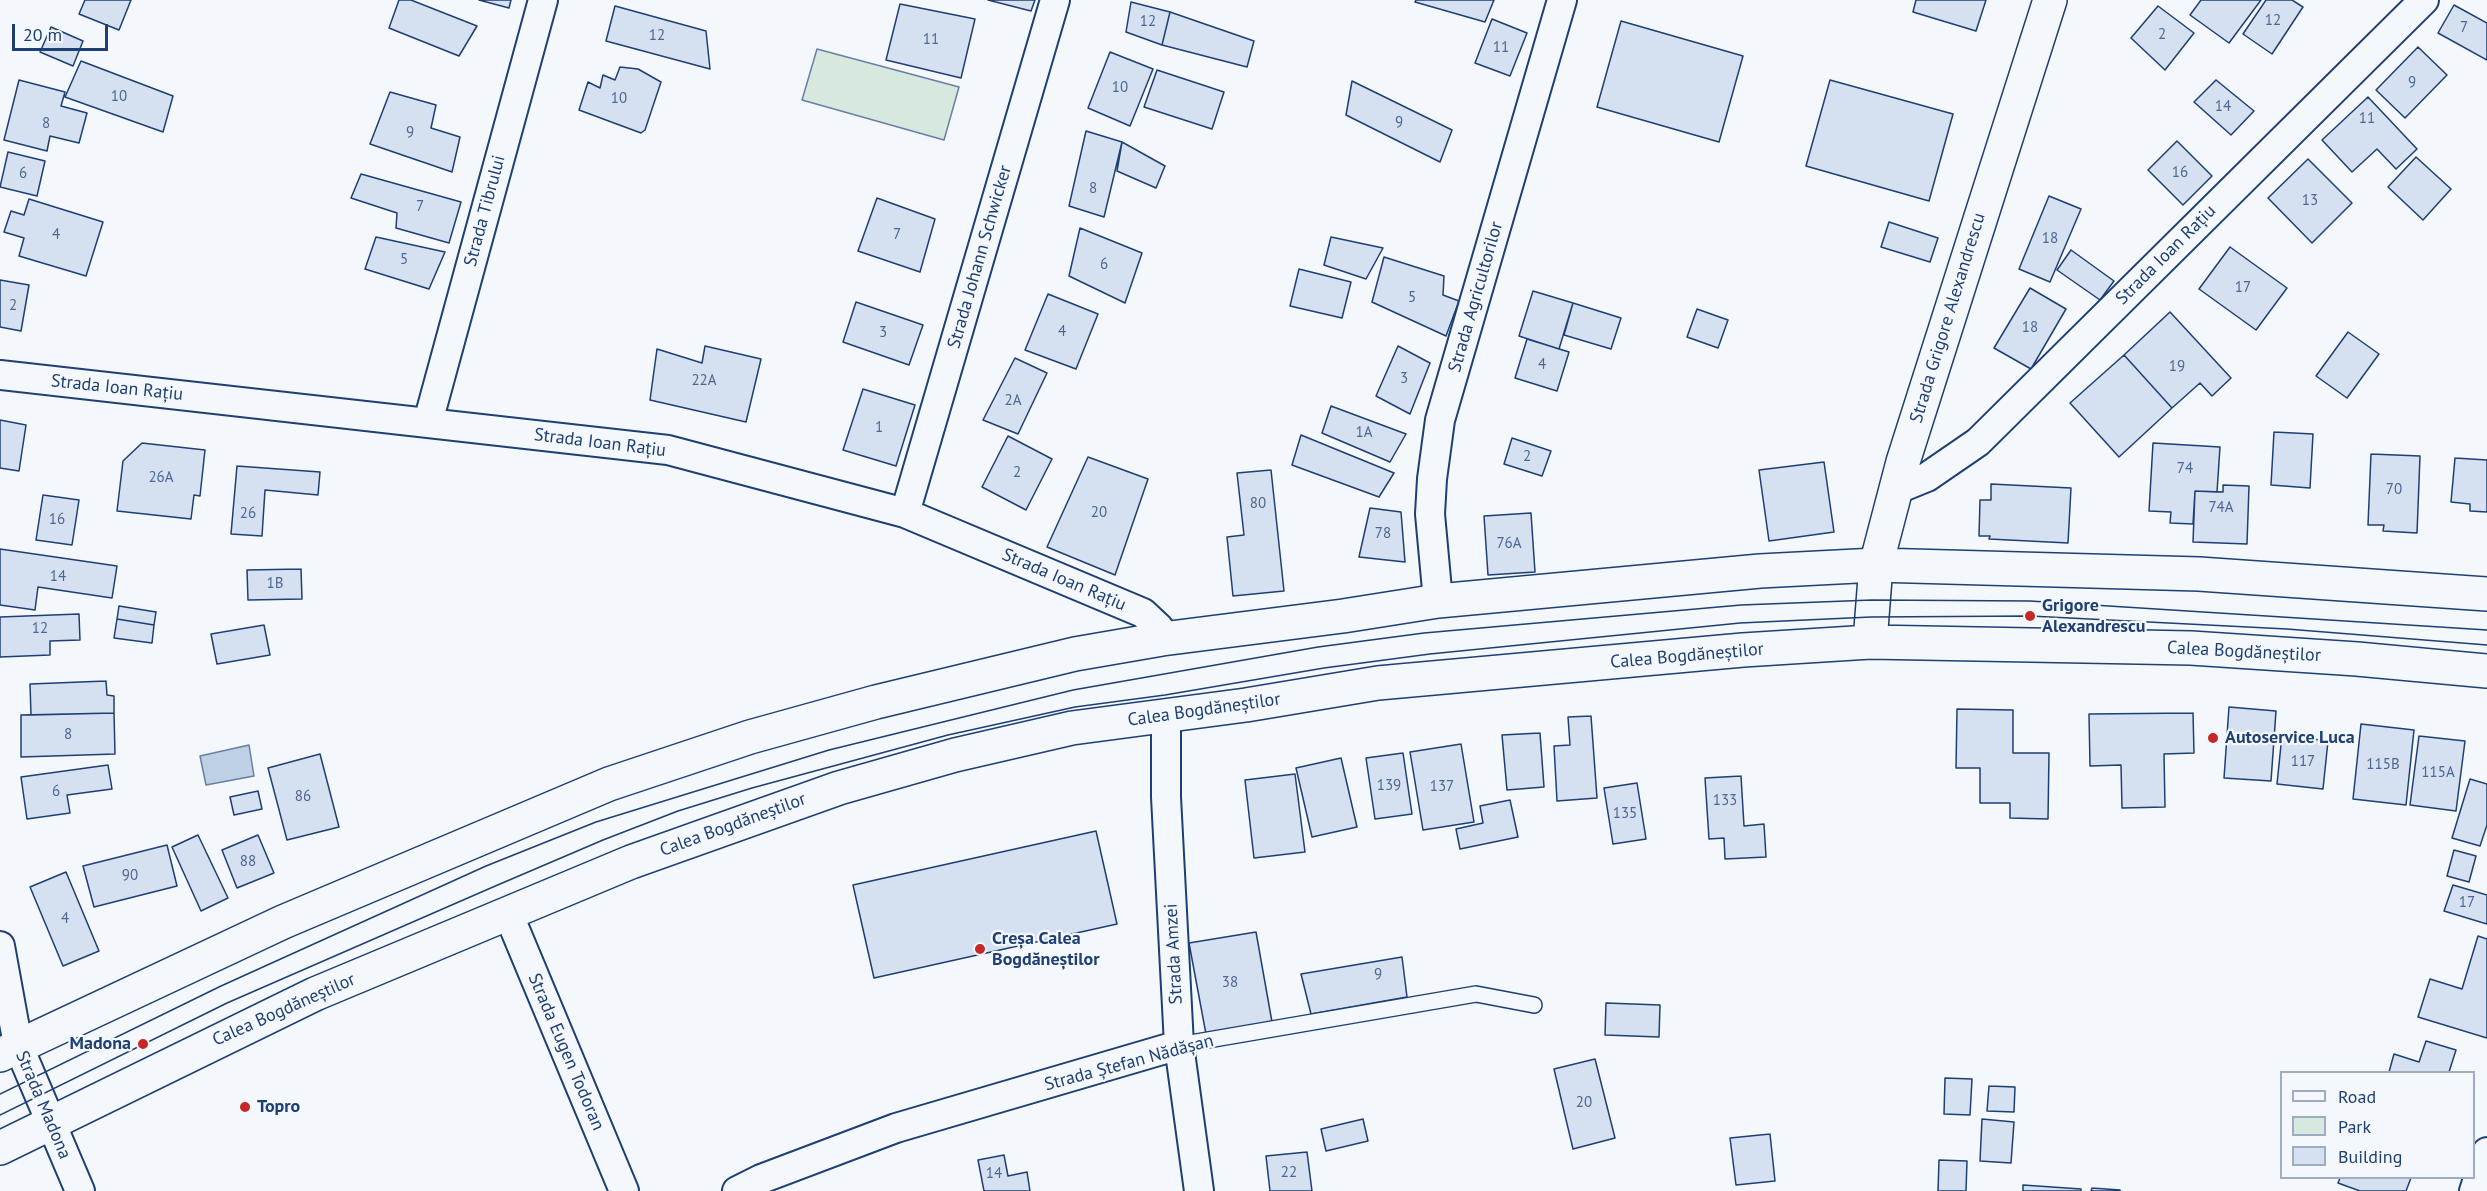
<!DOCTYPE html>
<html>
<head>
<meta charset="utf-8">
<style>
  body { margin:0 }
  #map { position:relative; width:2487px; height:1191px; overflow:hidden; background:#f4f7fb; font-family:"PT Sans",sans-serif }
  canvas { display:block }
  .legend { position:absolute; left:2280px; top:1071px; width:195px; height:108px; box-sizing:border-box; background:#f4f7fb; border:2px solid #9eadc5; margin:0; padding:8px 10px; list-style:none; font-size:18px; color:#1d3f73 }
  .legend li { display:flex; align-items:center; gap:12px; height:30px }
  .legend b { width:30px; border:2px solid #9eadc5 }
  .scale { position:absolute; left:12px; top:24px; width:96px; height:27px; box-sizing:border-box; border:3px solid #1d3f73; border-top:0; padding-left:8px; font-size:18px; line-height:21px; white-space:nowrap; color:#1d3f73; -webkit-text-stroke:4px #f4f7fb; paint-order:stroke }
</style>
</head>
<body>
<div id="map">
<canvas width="2487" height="1191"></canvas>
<ul class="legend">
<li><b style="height:8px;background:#f4f7fb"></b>Road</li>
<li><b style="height:16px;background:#d7e8df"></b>Park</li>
<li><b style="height:16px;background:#d5e0f0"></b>Building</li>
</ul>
<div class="scale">20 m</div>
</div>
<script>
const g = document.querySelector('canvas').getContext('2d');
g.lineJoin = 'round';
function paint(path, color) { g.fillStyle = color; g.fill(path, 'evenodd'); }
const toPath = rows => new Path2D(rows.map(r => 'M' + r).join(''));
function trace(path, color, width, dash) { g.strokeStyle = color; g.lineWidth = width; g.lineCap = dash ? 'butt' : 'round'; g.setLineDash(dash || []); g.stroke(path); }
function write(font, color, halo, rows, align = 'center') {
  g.font = font + ' "PT Sans",sans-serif'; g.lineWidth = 4.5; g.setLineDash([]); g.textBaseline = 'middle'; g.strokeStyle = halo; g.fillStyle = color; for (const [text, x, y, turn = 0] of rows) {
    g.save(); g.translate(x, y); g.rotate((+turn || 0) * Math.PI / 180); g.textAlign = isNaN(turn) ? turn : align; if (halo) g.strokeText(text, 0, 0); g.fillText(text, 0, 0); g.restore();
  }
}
const green = toPath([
  [817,49,959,87,944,140,802,100,817,49]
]);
paint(green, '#d7e8df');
trace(green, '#687fa3', 1.5);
const water = toPath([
  [249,745,254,776,206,785,200,756,249,745]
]);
paint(water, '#bed0e5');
trace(water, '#687fa3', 1.5);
const building = toPath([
  [85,0,131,0,119,30,79,14,85,0],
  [399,0,411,0,477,26,459,56,389,28,399,0],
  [479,0,511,0,509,8,479,0],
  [988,0,1035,0,1031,11,988,0],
  [1416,0,1494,0,1485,22,1415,2,1416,0],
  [1916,0,1986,0,1976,31,1913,12,1916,0],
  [2201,0,2261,0,2229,43,2190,15,2201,0],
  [2266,0,2292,0,2303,7,2272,54,2243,34,2266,0],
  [1131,2,1170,12,1162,45,1126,32,1131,2],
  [900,4,975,19,961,78,886,60,900,4],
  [2454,5,2487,23,2487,60,2438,33,2454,5],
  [615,6,706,31,710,69,606,41,615,6],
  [2158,6,2194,33,2165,70,2131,38,2158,6],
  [1170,12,1254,41,1247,67,1162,45,1170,12],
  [1492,19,1527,33,1510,76,1475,63,1492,19],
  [1621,21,1743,56,1719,142,1597,107,1621,21],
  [51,27,83,41,73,66,40,52,51,27],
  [2418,47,2447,75,2405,118,2376,90,2418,47],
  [1110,52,1153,69,1130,126,1088,108,1110,52],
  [81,61,173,96,163,132,65,97,81,61],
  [620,67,638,69,661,82,645,130,641,133,579,110,588,82,600,88,603,75,615,80,620,67],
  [1157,70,1224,92,1212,129,1144,107,1157,70],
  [19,80,65,92,61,106,87,113,79,143,50,136,47,151,4,140,19,80],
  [1830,80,1953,114,1929,201,1806,166,1830,80],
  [2216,80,2254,111,2231,135,2194,102,2216,80],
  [1352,81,1452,130,1440,162,1346,115,1352,81],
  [390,92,436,105,431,128,460,137,452,172,370,144,390,92],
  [2368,97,2417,149,2396,169,2377,149,2352,172,2322,140,2368,97],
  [1086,131,1122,142,1104,217,1069,206,1086,131],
  [2177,141,2212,176,2183,205,2148,170,2177,141],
  [1122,142,1165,166,1156,188,1117,171,1122,142],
  [8,152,45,161,37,196,0,187,8,152],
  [2416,157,2451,189,2423,220,2388,187,2416,157],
  [2308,159,2352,203,2312,243,2268,198,2308,159],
  [361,174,461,202,449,243,396,228,397,213,351,198,361,174],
  [2049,196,2081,209,2050,282,2019,269,2049,196],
  [877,198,935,219,920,272,858,251,877,198],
  [29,199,103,222,86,276,19,256,24,238,4,232,11,211,24,215,29,199],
  [1889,222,1938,238,1930,262,1881,247,1889,222],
  [1080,228,1142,253,1125,303,1069,276,1080,228],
  [376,237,445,252,429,289,365,269,376,237],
  [1331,237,1383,248,1366,279,1324,265,1331,237],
  [2230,247,2287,288,2256,330,2199,289,2230,247],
  [2071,250,2114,281,2100,300,2057,270,2071,250],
  [1384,257,1444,276,1443,295,1459,301,1446,336,1372,302,1384,257],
  [1299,269,1351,282,1342,318,1290,306,1299,269],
  [0,280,29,285,21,331,0,327,0,280],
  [2030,288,2066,309,2031,369,1994,348,2030,288],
  [1533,291,1573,303,1559,349,1519,336,1533,291],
  [1048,294,1098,314,1076,369,1025,350,1048,294],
  [856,302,923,325,909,365,843,342,856,302],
  [1573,303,1621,318,1611,349,1564,335,1573,303],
  [1697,309,1728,320,1718,348,1687,337,1697,309],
  [2170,312,2231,378,2212,396,2200,383,2172,408,2124,355,2170,312],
  [2348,332,2379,354,2347,398,2316,376,2348,332],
  [1527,339,1569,352,1557,391,1515,378,1527,339],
  [705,346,761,359,746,422,650,400,657,349,702,363,705,346],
  [1398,346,1430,363,1410,414,1376,396,1398,346],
  [2124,355,2172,408,2119,457,2070,403,2124,355],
  [1015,358,1047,373,1018,434,983,420,1015,358],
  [863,389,915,405,896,466,843,450,863,389],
  [1331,406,1406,434,1390,462,1322,433,1331,406],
  [0,420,26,425,19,471,0,468,0,420],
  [2274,432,2313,434,2310,488,2271,485,2274,432],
  [1301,435,1394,473,1379,497,1292,465,1301,435],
  [1008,436,1052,459,1026,510,982,487,1008,436],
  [1512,438,1551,451,1542,476,1504,464,1512,438],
  [142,443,205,450,200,496,194,495,191,519,117,511,123,461,142,443],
  [2153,443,2220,447,2217,492,2195,491,2193,524,2170,523,2171,512,2149,511,2153,443],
  [2371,454,2420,456,2417,533,2383,531,2384,525,2368,525,2371,454],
  [1088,457,1148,479,1115,575,1047,547,1088,457],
  [2455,458,2487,460,2487,512,2470,511,2470,504,2451,502,2455,458],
  [1824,462,1834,532,1769,541,1759,470,1824,462],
  [237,466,320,472,318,495,265,490,262,536,231,534,237,466],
  [1271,470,1284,591,1233,596,1227,537,1244,535,1237,473,1271,470],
  [1991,484,2071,488,2068,543,1989,539,1990,536,1979,536,1980,500,1991,500,1991,484],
  [2223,485,2249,486,2247,544,2193,542,2195,491,2223,492,2223,485],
  [43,495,79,500,72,545,36,540,43,495],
  [1370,508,1401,512,1405,562,1359,557,1370,508],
  [1531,513,1535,572,1488,575,1484,516,1531,513],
  [0,549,117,566,112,598,38,587,35,610,0,605,0,549],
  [301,569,302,599,248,600,247,570,301,569],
  [119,606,156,612,154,625,117,619,119,606],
  [79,614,80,640,50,641,50,655,0,657,0,617,79,614],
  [117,619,154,625,152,643,114,638,117,619],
  [264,625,270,655,217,664,211,634,264,625],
  [106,681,107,695,114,696,114,713,31,715,30,684,106,681],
  [2229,707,2276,711,2271,781,2224,778,2229,707],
  [1957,709,2013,710,2013,753,2049,753,2048,819,2010,818,2010,803,1980,803,1980,768,1956,768,1957,709],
  [114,713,115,754,21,757,21,715,114,713],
  [2193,713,2194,753,2164,754,2165,807,2122,808,2121,765,2090,766,2089,714,2193,713],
  [1591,716,1597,798,1557,801,1554,746,1570,745,1568,717,1591,716],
  [2361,724,2414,730,2406,805,2353,799,2361,724],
  [1540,733,1544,787,1507,790,1502,735,1540,733],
  [2282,735,2328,741,2323,789,2277,784,2282,735],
  [2419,736,2465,741,2456,811,2410,805,2419,736],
  [1461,744,1474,822,1423,830,1410,752,1461,744],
  [1403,753,1412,814,1375,819,1366,758,1403,753],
  [320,754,339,827,287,840,268,768,320,754],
  [1341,758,1357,827,1312,837,1296,768,1341,758],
  [108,765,112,789,67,795,70,813,27,819,21,777,108,765],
  [1295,774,1305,852,1254,858,1245,780,1295,774],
  [1741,776,1744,826,1764,824,1766,857,1725,859,1724,838,1709,839,1705,778,1741,776],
  [2470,779,2487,784,2487,825,2480,846,2452,838,2470,779],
  [1637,783,1646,839,1613,844,1604,788,1637,783],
  [258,791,262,809,234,815,230,797,258,791],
  [1510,800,1518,837,1460,849,1456,829,1483,823,1480,806,1510,800],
  [1096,831,1117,924,874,978,853,885,1096,831],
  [198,835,228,898,201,911,172,847,198,835],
  [258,835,274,873,237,888,222,850,258,835],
  [167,845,177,886,94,907,83,866,167,845],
  [2454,850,2476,856,2469,882,2447,876,2454,850],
  [66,872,99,951,63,966,30,887,66,872],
  [2453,885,2487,895,2487,924,2444,911,2453,885],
  [1256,932,1272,1022,1206,1034,1189,943,1256,932],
  [2478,936,2487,939,2487,1038,2418,1017,2430,979,2462,989,2478,936],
  [1402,957,1407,997,1311,1014,1301,974,1402,957],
  [1606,1003,1660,1005,1659,1037,1605,1035,1606,1003],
  [2426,1041,2456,1050,2449,1072,2389,1072,2394,1054,2419,1062,2426,1041],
  [1595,1059,1615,1138,1573,1149,1554,1069,1595,1059],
  [1945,1078,1972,1079,1970,1115,1944,1114,1945,1078],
  [1989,1086,2015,1087,2014,1112,1987,1111,1989,1086],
  [1363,1119,1368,1141,1326,1151,1321,1129,1363,1119],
  [1982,1119,2014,1122,2011,1163,1980,1161,1982,1119],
  [1770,1134,1775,1181,1736,1185,1730,1138,1770,1134],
  [1307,1152,1312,1191,1270,1191,1266,1156,1307,1152],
  [1004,1155,1008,1176,1027,1172,1030,1191,984,1191,978,1160,1004,1155],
  [1939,1160,1967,1161,1966,1191,1938,1191,1939,1160],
  [2340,1178,2411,1178,2406,1191,2360,1191,2338,1183,2340,1178],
  [2023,1185,2081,1189,2081,1191,2023,1191,2023,1185],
  [2092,1188,2120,1190,2120,1191,2091,1191,2092,1188]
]);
paint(building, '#d5e0f0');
trace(building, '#1d3f73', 1.5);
const lane = toPath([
  [1179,1045,1476,994,1534,1005]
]);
const street = toPath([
  [0,375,668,450,905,513,1143,613,1159,628,1162,639],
  [428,422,543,0],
  [1895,490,1927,477,1978,442,2424,0],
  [905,513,1055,0],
  [1438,601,1430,514,1432,479,1440,420,1562,0],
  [1166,716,1166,797,1179,1045,1199,1191],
  [508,913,624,1191],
  [0,946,18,1045,80,1191],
  [737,1191,761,1179,896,1128,1179,1045],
  [2474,1191,2487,1152]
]);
const secondary = toPath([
  [1870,642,1876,565,1903,462,2050,0],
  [0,1055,283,922,609,784,750,737,876,702,1075,654,1162,639,1343,616,1438,601,1760,571,1876,565,2199,574,2487,594],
  [0,1148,315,994,631,862,839,788,955,755,1072,728,1246,705,1378,683,1743,650,1870,642,2191,648,2357,659,2487,671]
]);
trace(lane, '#1d3f73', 18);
trace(street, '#1d3f73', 32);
trace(secondary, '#1d3f73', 36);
trace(lane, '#f4f7fb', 15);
trace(street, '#f4f7fb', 28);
trace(secondary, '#f4f7fb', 33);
trace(toPath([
  [0,1094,221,986,486,866,596,822,829,750,1073,690,1318,647,1424,633,1741,605,1872,600,2030,601,2487,630],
  [0,1115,227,1003,493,887,603,840,678,811,752,788,948,735,1075,707,1165,695,1324,668,1430,654,1740,623,1871,617,2030,616,2287,629,2487,645]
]), '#1d3f73', 1.5);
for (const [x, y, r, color] of [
  [2030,616,6,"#c62828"],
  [2213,738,6,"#c62828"],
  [980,949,6,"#c62828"],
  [143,1044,6,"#c62828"],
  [245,1107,6,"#c62828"]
]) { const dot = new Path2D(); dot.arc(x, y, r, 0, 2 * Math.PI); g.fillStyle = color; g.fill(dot); trace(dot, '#f4f7fb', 2); }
write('15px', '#4b6792', null, [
  ["12",2273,21],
  ["12",1148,22],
  ["7",2464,28],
  ["2",2162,35],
  ["12",657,36],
  ["11",931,40],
  ["11",1501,48],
  ["9",2412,83],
  ["10",1120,88],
  ["10",119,97],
  ["10",619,99],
  ["14",2223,107],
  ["11",2367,119],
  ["9",1399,123],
  ["8",46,124],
  ["9",410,133],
  ["16",2180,173],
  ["6",23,174],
  ["8",1093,189],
  ["13",2310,201],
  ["7",420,207],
  ["4",56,235],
  ["7",897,235],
  ["18",2050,239],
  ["5",404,260],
  ["6",1104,265],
  ["17",2243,288],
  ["5",1412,298],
  ["2",13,306],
  ["18",2030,328],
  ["4",1062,332],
  ["3",883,333],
  ["4",1542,365],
  ["19",2177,367],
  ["3",1404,379],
  ["22A",704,381],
  ["2A",1013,401],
  ["1",879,428],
  ["1A",1364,433],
  ["2",1527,457],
  ["74",2185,469],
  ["2",1017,473],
  ["26A",161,478],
  ["70",2394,490],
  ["80",1258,504],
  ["74A",2221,508],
  ["20",1099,513],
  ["26",248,514],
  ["16",57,520],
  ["78",1383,534],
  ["76A",1509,544],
  ["14",58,577],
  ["1B",275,584],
  ["12",40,629],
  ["8",68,735],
  ["117",2303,762],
  ["115B",2383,765],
  ["115A",2438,773],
  ["139",1389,786],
  ["137",1442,787],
  ["6",56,792],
  ["86",303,797],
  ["133",1725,801],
  ["135",1625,814],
  ["88",248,862],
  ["90",130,876],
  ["17",2467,903],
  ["4",65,919],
  ["9",1378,975],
  ["38",1230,983],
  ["20",1584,1103],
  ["22",1289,1173],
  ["14",994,1174]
]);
write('18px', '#1d3f73', '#f4f7fb', [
  ["Strada Tibrului",485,211,-75],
  ["Strada Ioan Rațiu",2166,255,-45],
  ["Strada Johann Schwicker",980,257,-74],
  ["Strada Agricultorilor",1476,297,-74],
  ["Strada Grigore Alexandrescu",1948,318,-73],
  ["Strada Ioan Rațiu",117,388,6],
  ["Strada Ioan Rațiu",600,443,7],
  ["Strada Ioan Rațiu",1064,580,23],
  ["Calea Bogdăneștilor",2244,652,3],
  ["Calea Bogdăneștilor",1687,656,-5],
  ["Calea Bogdăneștilor",1204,710,-8],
  ["Calea Bogdăneștilor",733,825,-20],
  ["Strada Amzei",1174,954,-93],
  ["Calea Bogdăneștilor",284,1010,-24],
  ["Strada Eugen Todoran",566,1052,67],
  ["Strada Ștefan Nădășan",1129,1063,-15],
  ["Strada Madona",43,1105,67]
]);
write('bold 18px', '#1d3f73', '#f4f7fb', [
  ["Grigore",2042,606],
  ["Alexandrescu",2042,627],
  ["Autoservice Luca",2225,738],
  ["Creșa Calea",992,939],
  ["Bogdăneștilor",992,960],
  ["Madona",131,1044,"right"],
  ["Topro",257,1107]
], 'left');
</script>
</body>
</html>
